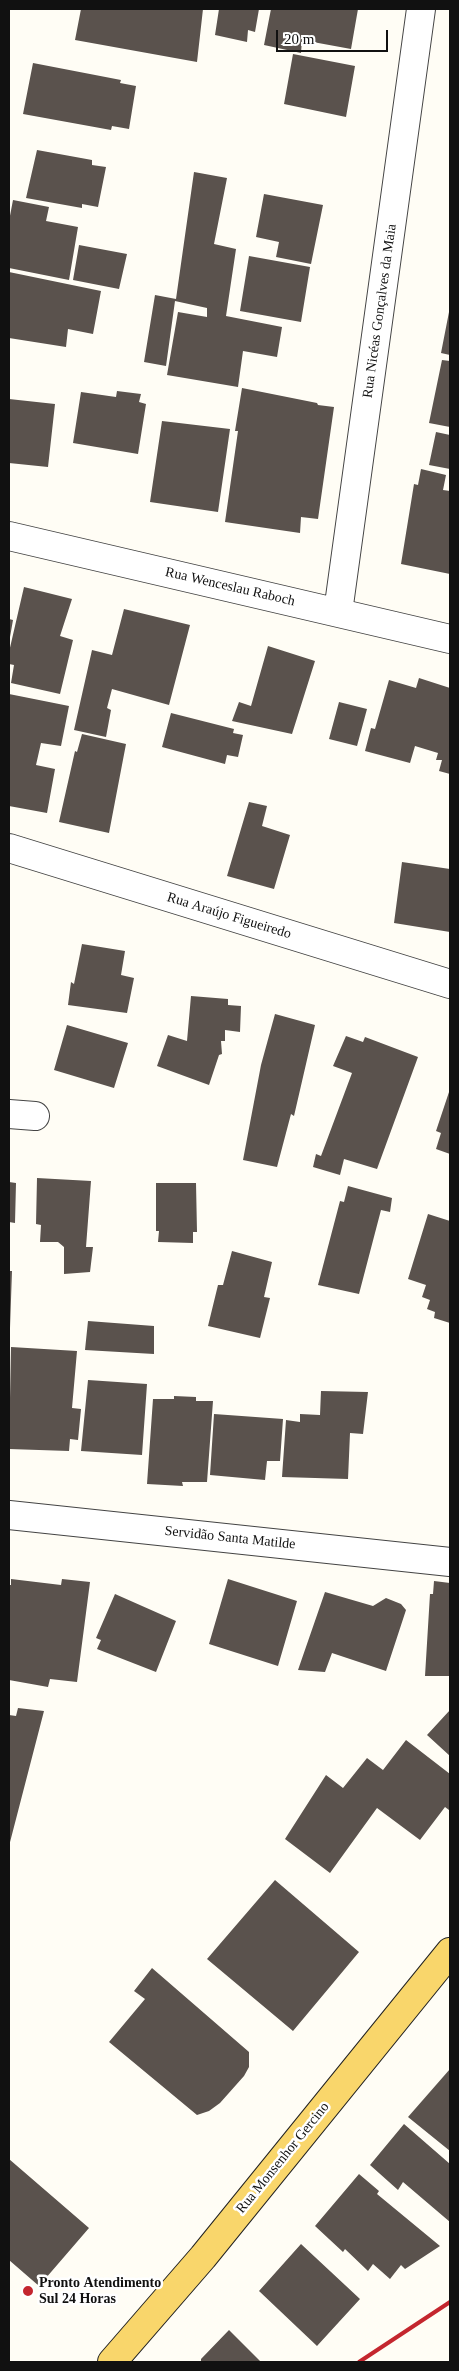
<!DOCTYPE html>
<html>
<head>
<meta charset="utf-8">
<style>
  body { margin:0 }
  #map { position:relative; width:459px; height:2371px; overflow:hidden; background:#fffdf5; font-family:Georgia,serif }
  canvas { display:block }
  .frame { position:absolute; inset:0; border:10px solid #111; pointer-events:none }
  .scale { position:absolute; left:276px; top:30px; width:112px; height:22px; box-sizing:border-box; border:2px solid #111; border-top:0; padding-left:6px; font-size:15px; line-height:18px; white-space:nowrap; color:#111; -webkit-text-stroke:4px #fff; paint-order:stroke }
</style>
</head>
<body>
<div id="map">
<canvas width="459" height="2371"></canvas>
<div class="frame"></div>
<div class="scale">20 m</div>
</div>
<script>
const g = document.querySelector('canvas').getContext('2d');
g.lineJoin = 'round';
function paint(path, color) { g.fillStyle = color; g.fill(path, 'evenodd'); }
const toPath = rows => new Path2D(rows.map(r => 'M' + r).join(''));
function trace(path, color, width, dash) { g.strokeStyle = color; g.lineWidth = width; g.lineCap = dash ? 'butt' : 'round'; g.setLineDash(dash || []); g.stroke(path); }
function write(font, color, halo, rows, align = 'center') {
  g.font = font + ' Georgia,serif'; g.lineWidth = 5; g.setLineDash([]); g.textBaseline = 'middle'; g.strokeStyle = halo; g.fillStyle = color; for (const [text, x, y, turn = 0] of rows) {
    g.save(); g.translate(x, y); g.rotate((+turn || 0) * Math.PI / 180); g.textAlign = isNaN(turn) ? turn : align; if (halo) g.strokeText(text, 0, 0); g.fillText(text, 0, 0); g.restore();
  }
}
paint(toPath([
  [81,9,203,9,197,62,75,40],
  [219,9,259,9,255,32,248,30,247,42,215,35],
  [271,9,358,9,351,49,302,40,301,53,264,45],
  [293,54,355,66,346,117,284,104],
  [33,63,121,80,120,83,136,86,129,129,112,126,111,130,23,114],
  [37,150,92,160,92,165,106,167,98,207,82,204,82,208,26,198],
  [194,172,227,178,214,244,236,249,226,316,282,327,277,357,243,351,238,387,167,375,178,312,207,317,207,308,175,301,166,366,144,362,155,295,176,299],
  [264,194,323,205,311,264,276,257,279,242,256,237],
  [13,200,49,207,46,221,78,227,69,280,9,268,9,221],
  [79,245,127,254,119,289,73,280],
  [249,256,310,267,301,322,240,311],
  [9,272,101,291,93,334,68,329,66,347,9,338],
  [449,312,450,312,450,355,441,353],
  [442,360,450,361,450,427,429,423],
  [242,388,317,403,318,405,334,407,318,519,301,517,300,533,225,522,238,431,235,431],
  [117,391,141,394,139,402,146,404,138,454,73,443,81,392,116,397],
  [9,399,55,404,48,467,9,463],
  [162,421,230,429,218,512,150,502],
  [436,432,450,435,450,469,429,465],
  [421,469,446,475,443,490,450,491,450,574,401,564,414,484,418,485],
  [24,587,72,599,60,636,73,640,60,694,11,683,14,665,9,664,9,652],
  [124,609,190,625,169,705,112,689,107,708,111,710,106,737,74,730,92,650,112,655],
  [9,619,13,620,10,637,9,637],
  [268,646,315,661,292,734,232,721,239,702,251,706],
  [419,678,450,688,450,774,439,771,442,760,436,760,438,753,415,746,410,763,365,751,371,728,375,729,389,680,416,688],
  [9,694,69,706,61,746,41,743,36,765,55,769,47,813,9,806],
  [339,702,367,709,357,746,329,739],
  [171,713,234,729,233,733,243,735,238,757,227,755,225,764,162,747],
  [82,734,126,744,109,833,59,822,75,751,77,752],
  [249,802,267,806,262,826,290,835,274,889,227,876],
  [402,862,450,869,450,932,394,923],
  [82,944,125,951,121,975,134,978,127,1013,68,1005,71,982,74,984],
  [191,996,228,999,228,1005,241,1006,240,1032,225,1030,225,1041,221,1041,222,1054,219,1055,209,1085,157,1066,168,1035,187,1041],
  [275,1014,315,1025,294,1116,291,1114,277,1167,243,1160,261,1065],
  [67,1025,128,1043,114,1088,54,1070],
  [346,1036,363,1042,365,1037,418,1057,377,1169,344,1159,340,1175,313,1167,316,1154,321,1156,352,1073,333,1066],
  [450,1089,450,1154,436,1149,441,1133,436,1131],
  [37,1178,91,1181,86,1247,93,1247,90,1272,64,1274,64,1247,58,1242,40,1242,41,1225,36,1224],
  [9,1182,16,1183,15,1223,9,1222],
  [156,1183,196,1183,197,1232,193,1232,193,1243,158,1242,159,1231,156,1231],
  [348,1186,392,1198,390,1212,381,1210,359,1294,318,1285,340,1201,344,1202],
  [428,1214,450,1221,450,1323,434,1318,435,1312,427,1309,430,1300,422,1297,426,1285,408,1279],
  [232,1251,272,1262,264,1297,270,1298,260,1338,208,1326,218,1285,223,1285],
  [9,1271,12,1271,10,1328,9,1328],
  [88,1321,154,1326,154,1354,85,1350],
  [11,1347,77,1351,72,1408,81,1409,78,1440,70,1439,69,1451,9,1449],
  [88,1380,147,1384,142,1455,81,1451],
  [321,1391,368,1392,363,1434,350,1433,348,1479,282,1477,286,1420,300,1422,300,1414,320,1415],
  [174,1396,196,1397,196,1401,213,1401,207,1482,182,1482,183,1486,147,1484,153,1399,174,1399],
  [214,1414,283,1419,280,1461,267,1461,265,1480,210,1475],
  [11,1579,61,1585,62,1579,90,1582,77,1682,50,1679,48,1687,9,1680,9,1585,11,1585],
  [228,1579,297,1601,278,1666,209,1644],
  [434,1581,450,1583,450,1676,425,1676,430,1594,433,1594],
  [325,1592,373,1606,386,1598,401,1604,406,1610,386,1671,332,1653,325,1672,298,1670],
  [115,1594,176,1621,156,1672,97,1649,101,1640,96,1638],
  [18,1708,44,1711,9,1846,9,1715,16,1716],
  [450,1710,450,1756,427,1735],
  [406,1740,450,1774,450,1808,449,1810,445,1807,420,1840,377,1808,330,1873,285,1839,326,1775,343,1788,367,1758,383,1770],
  [275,1880,359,1952,293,2031,207,1959],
  [152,1968,249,2052,249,2067,244,2076,220,2103,209,2111,197,2115,109,2042,145,1999,134,1991],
  [450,2069,450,2151,408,2117],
  [404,2124,450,2164,450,2222,403,2182,398,2190,370,2165],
  [9,2159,89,2228,39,2286,9,2260],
  [359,2174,379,2191,377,2194,440,2246,405,2269,401,2265,390,2279,373,2264,368,2271,345,2249,343,2252,315,2226],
  [301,2244,360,2299,317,2346,259,2291],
  [229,2330,261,2362,201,2362,201,2359]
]), '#5a524d');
const minor = toPath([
  [9,536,450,639],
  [338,612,421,9],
  [9,848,450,984],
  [9,1114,35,1116],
  [9,1515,450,1562]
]);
const major = toPath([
  [112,2362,203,2257,450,1952]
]);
trace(minor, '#444', 30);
trace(major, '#222', 30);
trace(minor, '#fff', 28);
trace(major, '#f9d66b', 28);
trace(toPath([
  [359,2362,450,2302]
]), '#c4262e', 4);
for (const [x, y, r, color] of [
  [28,2291,6,"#c4262e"]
]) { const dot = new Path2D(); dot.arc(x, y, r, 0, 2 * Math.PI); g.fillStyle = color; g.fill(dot); trace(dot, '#fff', 2); }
write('14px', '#111', '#fff', [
  ["Rua Nicéas Gonçalves da Maia",380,311,-82],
  ["Rua Wenceslau Raboch",230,587,13],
  ["Rua Araújo Figueiredo",229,916,17],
  ["Servidão Santa Matilde",230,1538,6],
  ["Rua Monsenhor Gercino",283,2158,-51]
]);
write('bold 14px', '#111', '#fff', [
  ["Pronto Atendimento",39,2283],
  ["Sul 24 Horas",39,2299]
], 'left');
</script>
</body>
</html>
